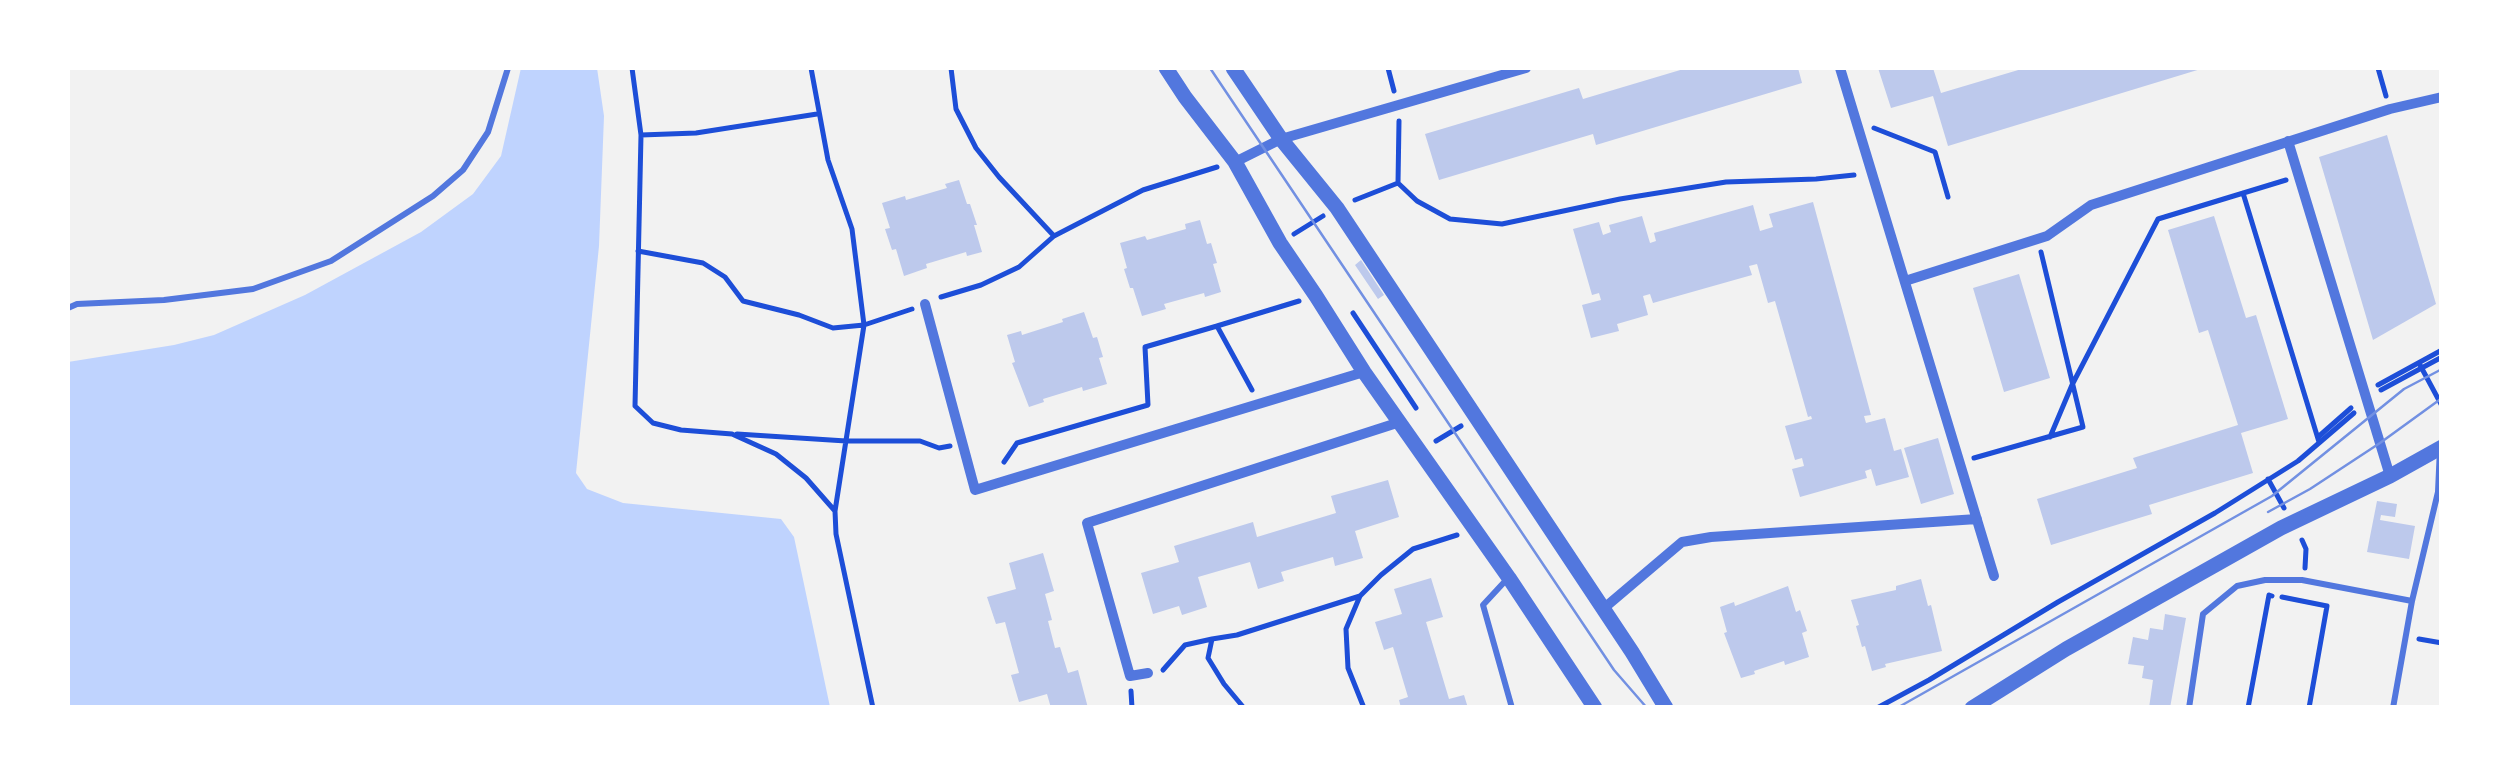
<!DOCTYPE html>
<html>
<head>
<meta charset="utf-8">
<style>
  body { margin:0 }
  #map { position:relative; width:2509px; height:775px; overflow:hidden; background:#f2f2f2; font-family:"Roboto Condensed",sans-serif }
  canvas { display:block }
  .frame { position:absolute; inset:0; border:70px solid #fff; pointer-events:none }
</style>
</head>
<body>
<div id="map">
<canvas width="2509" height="775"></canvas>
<div class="frame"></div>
</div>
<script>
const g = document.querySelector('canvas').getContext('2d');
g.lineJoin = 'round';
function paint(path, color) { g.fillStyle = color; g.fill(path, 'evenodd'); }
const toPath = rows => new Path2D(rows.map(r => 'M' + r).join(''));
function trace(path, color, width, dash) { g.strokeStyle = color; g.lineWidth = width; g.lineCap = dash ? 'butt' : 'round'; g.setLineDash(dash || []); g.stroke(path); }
paint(toPath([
  [521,68,597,68,604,116,599,246,576,473,587,489,623,503,781,519,794,537,830,707,68,707,68,362,174,345,214,335,305,295,421,232,473,194,501,156]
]), '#bfd3fe');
paint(toPath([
  [1687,68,1798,68,1802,83,1596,145,1593,134,1439,180,1425,134,1579,88,1583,99],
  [1878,68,1933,68,1941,93,2025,68,2204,68,1948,146,1933,96,1891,108],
  [2387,135,2436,304,2373,340,2319,157],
  [959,180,967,204,970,204,977,225,974,225,982,252,967,256,966,252,926,264,927,268,904,276,896,249,892,250,885,229,890,228,882,203,905,196,906,200,947,188,945,184],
  [1813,202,1871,415,1864,416,1866,423,1885,418,1894,451,1901,449,1909,477,1876,486,1871,469,1865,471,1867,478,1800,497,1792,469,1804,466,1802,458,1795,460,1785,426,1812,419,1811,416,1808,417,1775,301,1768,303,1757,264,1749,266,1752,275,1653,303,1650,294,1643,296,1648,315,1617,324,1619,331,1591,338,1582,305,1601,300,1599,293,1592,295,1573,229,1599,222,1603,235,1611,232,1609,225,1642,216,1650,243,1656,241,1654,233,1753,205,1760,231,1773,227,1769,214],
  [2214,216,2246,318,2256,315,2288,419,2241,433,2253,473,2149,505,2152,514,2051,545,2037,499,2137,468,2133,458,2238,425,2208,330,2199,333,2168,230],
  [1200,220,1207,244,1211,243,1217,263,1213,264,1221,292,1205,297,1204,293,1164,304,1166,309,1142,316,1133,288,1130,288,1124,269,1127,268,1120,243,1145,236,1147,240,1186,229,1185,224],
  [1361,260,1384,295,1378,299,1355,265],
  [2019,274,2050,378,2004,392,1973,288],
  [1084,312,1093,338,1097,337,1103,357,1099,358,1107,384,1083,391,1082,387,1043,399,1044,402,1029,407,1012,363,1015,362,1007,335,1021,331,1022,335,1063,322,1062,319],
  [1938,438,1954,494,1921,504,1904,448],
  [1388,480,1399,517,1355,531,1363,558,1335,566,1333,557,1281,572,1284,581,1258,589,1250,562,1198,577,1207,607,1182,615,1179,606,1153,614,1141,573,1179,562,1174,546,1253,522,1257,537,1336,513,1331,496],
  [2377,501,2397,504,2395,517,2381,515,2380,520,2415,526,2409,559,2367,552],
  [1043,553,1054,591,1045,594,1052,620,1048,621,1055,648,1060,647,1068,673,1078,670,1088,708,1051,708,1047,694,1019,702,1011,675,1019,673,1005,622,996,624,987,597,1016,589,1009,563],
  [1431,578,1443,617,1426,622,1449,699,1464,695,1468,708,1401,708,1399,700,1408,697,1393,647,1384,650,1375,622,1402,614,1394,589],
  [1921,579,1928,606,1931,605,1942,651,1885,664,1886,667,1872,671,1865,646,1862,647,1856,626,1859,625,1851,600,1896,590,1896,586],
  [1788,586,1796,612,1800,610,1807,631,1802,633,1809,657,1785,665,1784,661,1754,671,1755,674,1741,678,1724,633,1727,632,1720,607,1734,602,1735,606],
  [2165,614,2186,618,2170,708,2149,708,2153,680,2142,678,2144,666,2128,664,2133,637,2148,640,2150,628,2163,630]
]), '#bdc9ec');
trace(toPath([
  [632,68,641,135,635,406,653,423,681,430,732,434,776,454,806,478,835,511,836,534,873,708],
  [811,68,828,160,852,229,864,325,835,511],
  [951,68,956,109,976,148,999,177,1054,236],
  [1388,68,1394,91],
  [2378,68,2386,96],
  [1874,128,1935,152,1948,197],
  [641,135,696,133,817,114],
  [1398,183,1399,121],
  [2243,193,2319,442],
  [1355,200,1398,183,1417,201,1450,219,1502,224,1620,199,1726,182,1816,179,1854,175],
  [1294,234,1323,216],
  [638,251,703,263,725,277,743,301,799,315,833,328,864,325,912,309],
  [941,297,981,285,1019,267,1054,236,1143,190,1217,167],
  [1353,313,1416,408],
  [2420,365,2442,406],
  [2378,385,2442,350],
  [1252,390,1217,326,1299,301],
  [2381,390,2442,357],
  [737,434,846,441,920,441,939,448,950,446],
  [2050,437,2072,385,2158,219,2286,180],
  [2318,437,2351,408],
  [1436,441,1461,426],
  [1974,458,2083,427,2041,252],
  [1004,462,1017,443,1148,405,1145,347,1217,326],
  [2268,479,2284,508],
  [2302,540,2306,549,2305,568],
  [2282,597,2327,606,2309,708],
  [2419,639,2442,643],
  [1163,670,1185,645,1212,639],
  [1131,691,1132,708],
  [1244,708,1224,684,1208,658,1212,639,1237,635,1360,596],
  [1364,708,1348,668,1346,629,1360,596,1381,575,1413,549,1457,535],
  [1877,708,1929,680,2058,602,2215,513,2298,461,2354,413],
  [2248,708,2269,595,2272,596]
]), '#1d4ed8', 5);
trace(toPath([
  [68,308,77,304,164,300,253,289,331,261,433,196,463,170,488,132,508,68],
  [1508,578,1483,605,1512,708],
  [2189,708,2203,614,2237,586,2265,580,2302,580,2412,601],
  [2393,708,2412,601,2438,492,2440,448]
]), '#5277de', 6);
trace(toPath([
  [1840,68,1994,576],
  [2288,141,2390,476],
  [1235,162,1281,139,1526,68],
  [1905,281,2047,236,2091,205,2390,109,2442,97],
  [925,304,975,490,1364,372],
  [1603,609,1682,542,1711,537,1977,519],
  [1148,673,1130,676,1087,523,1400,422]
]), '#5277de', 10);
trace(toPath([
  [1166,68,1185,97,1235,162,1280,243,1316,296,1364,372,1509,578,1595,708],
  [1233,68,1281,139,1337,208,1632,652,1666,708],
  [1972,708,2066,649,2281,528,2390,476,2442,447]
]), '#5277de', 15);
trace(toPath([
  [1210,68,1614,670,1647,708],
  [2268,512,2310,489,2380,443,2442,398],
  [1897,708,2272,496,2404,389,2442,369]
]), '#7290e2', 2.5);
</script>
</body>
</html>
